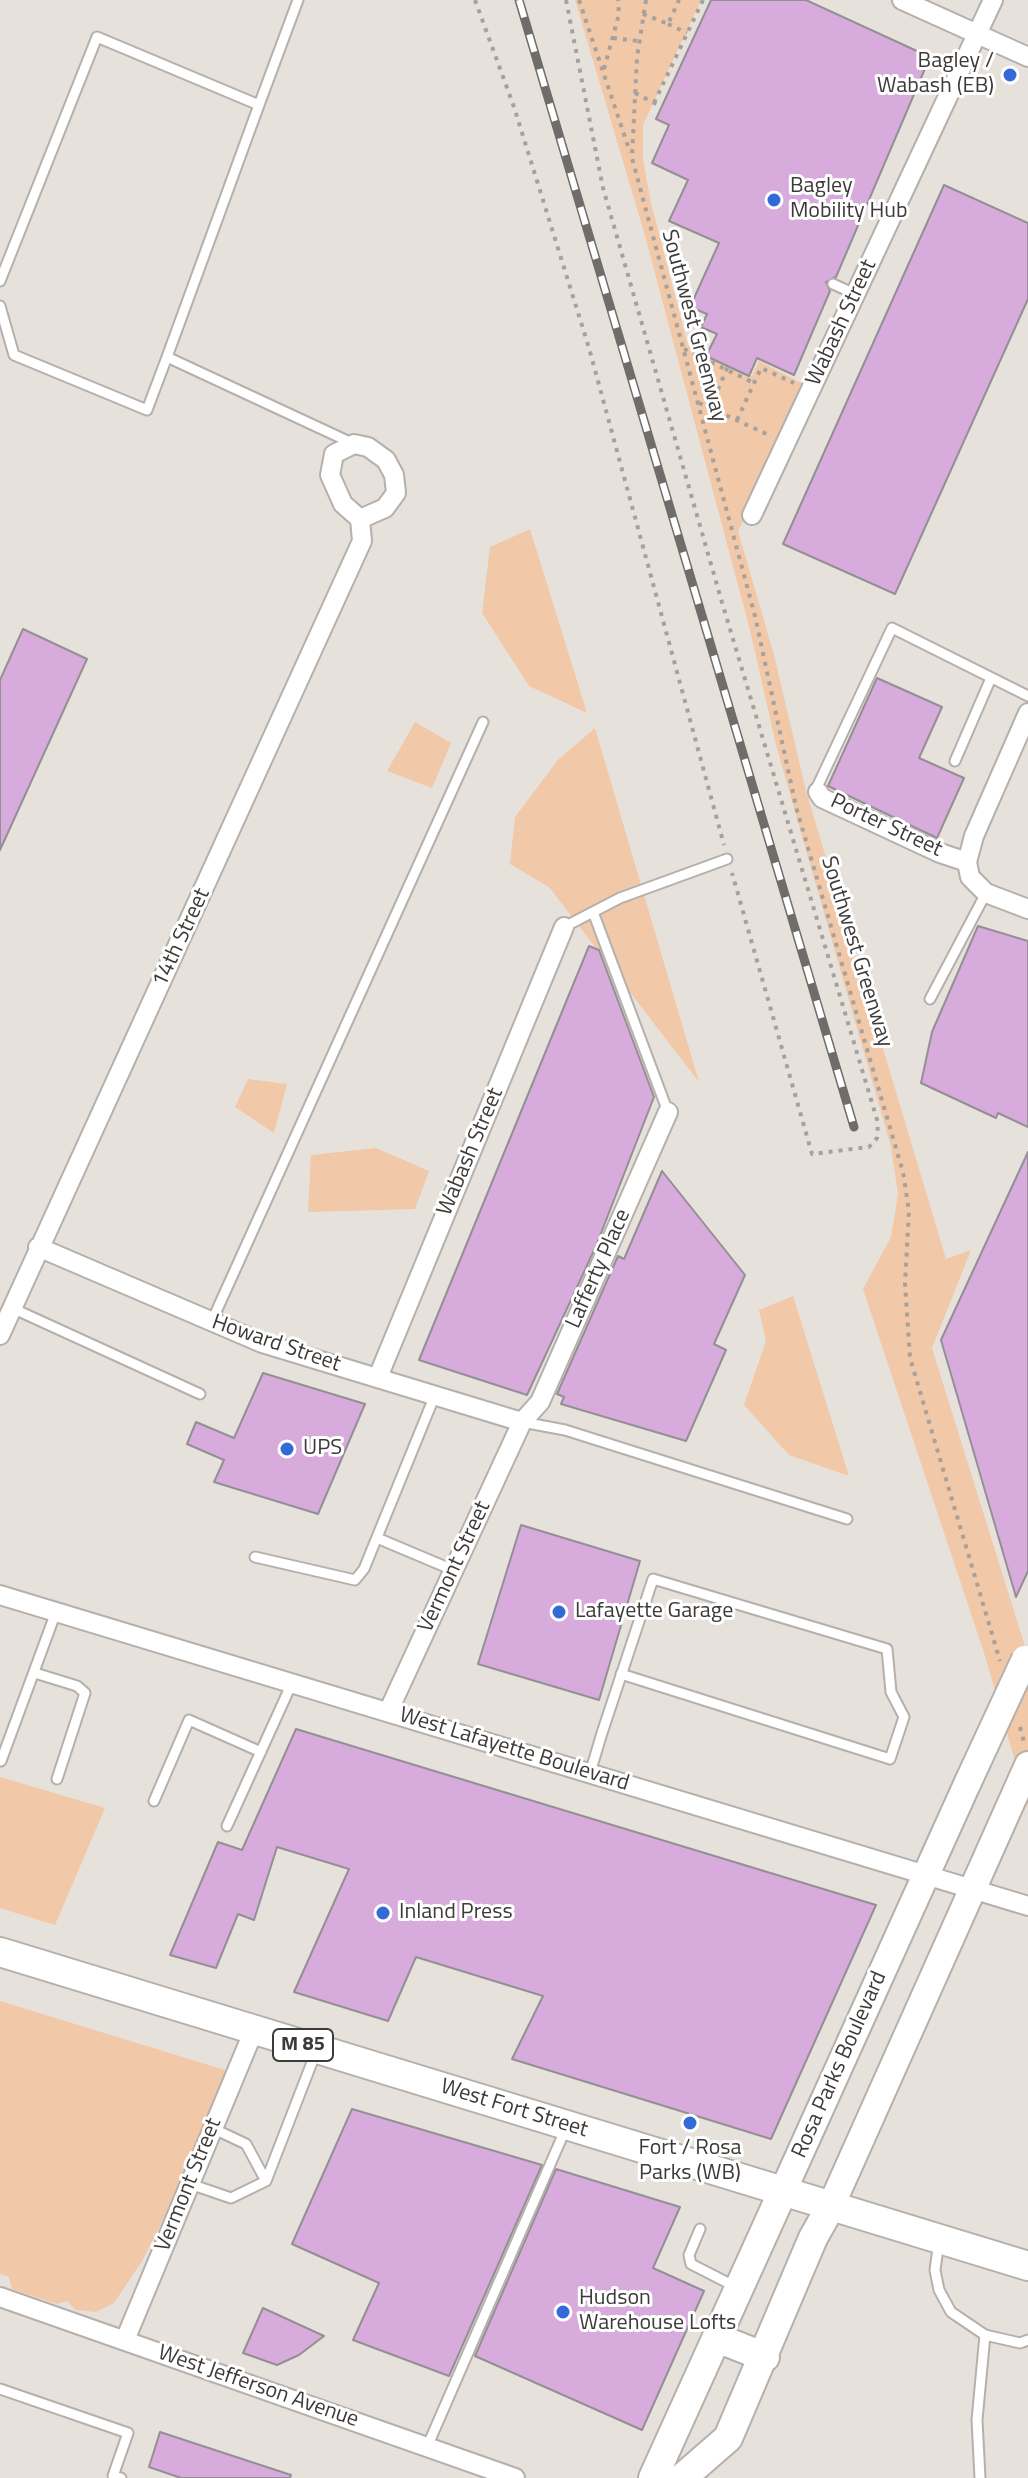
<!DOCTYPE html>
<html>
<head>
<meta charset="utf-8">
<style>
  body { margin:0 }
  canvas { display:block; background:#e7e1dc }
</style>
</head>
<body>
<canvas width="1028" height="2478"></canvas>
<script>
const g = document.querySelector('canvas').getContext('2d');
g.lineJoin = 'round';
function paint(path, color) { g.fillStyle = color; g.fill(path, 'evenodd'); }
const toPath = rows => new Path2D(rows.map(r => 'M' + r).join(''));
function trace(path, color, width, dash) { g.strokeStyle = color; g.lineWidth = width; g.lineCap = dash ? 'butt' : 'round'; g.setLineDash(dash || []); g.stroke(path); }
function write(font, color, halo, rows, align = 'center') {
  g.font = font + ' "Titillium Web",sans-serif'; g.lineWidth = 6; g.setLineDash([]); g.textBaseline = 'middle'; g.strokeStyle = halo; g.fillStyle = color; for (const [text, x, y, turn = 0] of rows) {
    g.save(); g.translate(x, y); g.rotate((+turn || 0) * Math.PI / 180); g.textAlign = isNaN(turn) ? turn : align; if (halo) g.strokeText(text, 0, 0); g.fillText(text, 0, 0); g.restore();
  }
}
paint(toPath([
  [575,0,701,0,643,125,643,158,650,199,688,346,752,376,759,361,807,386,738,531,774,655,806,791,946,1259,971,1250,932,1348,1028,1656,1028,1807,986,1659,863,1289,891,1237,898,1194,891,1147,776,745,751,634,644,232],
  [530,529,587,713,529,686,482,613,490,547],
  [415,722,451,743,432,788,387,771],
  [595,728,699,1082,549,887,510,864,515,817,558,760],
  [248,1079,287,1084,274,1133,235,1107],
  [376,1148,429,1171,415,1209,308,1212,311,1155],
  [793,1296,849,1476,789,1455,744,1405,766,1341,759,1310],
  [0,1777,105,1808,55,1925,0,1908],
  [0,2001,225,2070,224,2083,192,2161,182,2166,187,2173,142,2261,114,2303,96,2312,76,2310,67,2301,57,2304,12,2289,9,2277,0,2274]
]), '#f1c8a8');
const building = toPath([
  [711,0,806,0,930,57,836,277,826,282,830,291,794,375,757,358,749,376,706,356,717,334,701,327,707,314,690,307,719,243,669,221,688,180,652,163,669,125,656,119,711,0],
  [944,185,1028,223,1028,299,895,594,783,544,944,185],
  [23,629,87,659,0,850,0,680,23,629],
  [877,678,942,707,919,758,964,778,937,838,828,786,877,678],
  [978,926,1028,941,1028,1127,998,1113,996,1118,921,1083,932,1032,978,926],
  [589,946,599,950,654,1097,596,1246,527,1395,419,1360,589,946],
  [1028,1152,1028,1571,1016,1597,941,1340,1028,1152],
  [662,1171,745,1275,714,1344,726,1350,686,1441,561,1404,564,1397,557,1394,618,1256,624,1259,662,1171],
  [263,1373,365,1404,318,1514,214,1482,224,1460,187,1444,196,1422,234,1438,263,1373],
  [521,1525,640,1561,599,1700,478,1664,521,1525],
  [296,1729,876,1905,771,2139,512,2059,543,1996,416,1957,388,2021,294,1992,349,1869,277,1847,254,1920,238,1914,216,1968,170,1955,218,1842,242,1850,296,1729],
  [352,2109,542,2165,449,2376,353,2340,379,2283,292,2244,352,2109],
  [556,2169,680,2207,653,2268,704,2291,642,2430,475,2356,556,2169],
  [263,2308,324,2336,299,2355,277,2365,243,2353,263,2308],
  [160,2432,291,2475,290,2478,181,2478,149,2467,160,2432]
]);
paint(building, '#d7acdd');
trace(building, '#948f94', 2);
const service = toPath([
  [259,105,167,357,354,444],
  [0,281,97,37,259,105,298,0],
  [833,284,855,294],
  [0,306,14,355,147,410,167,357],
  [955,761,991,678],
  [818,792,818,785,892,628,1028,696],
  [593,912,668,1112],
  [564,927,620,898,727,859],
  [930,999,986,893],
  [12,1308,200,1394],
  [211,1323,483,722],
  [522,1422,565,1430,847,1519],
  [377,1538,453,1570],
  [255,1557,355,1580,364,1569,435,1395],
  [35,1673,77,1686,85,1693,57,1779],
  [1,1761,56,1612],
  [590,1773,602,1733,653,1579,887,1649,891,1692,904,1717,890,1759,621,1674],
  [154,1801,189,1720,261,1752],
  [227,1826,292,1683],
  [212,2128,246,2144,266,2181],
  [190,2184,231,2198,266,2181,316,2052],
  [700,2229,689,2255,691,2264,736,2287],
  [939,2241,935,2270,939,2290,951,2312,985,2335,1020,2343,1028,2340],
  [0,2389,128,2433,113,2476,121,2478],
  [427,2447,566,2128],
  [980,2478,977,2420,985,2335]
]);
const minor = toPath([
  [902,0,1028,57],
  [752,515,993,0],
  [818,792,822,798,940,853,967,862,970,877,986,893,1028,909],
  [967,862,974,836,1028,713],
  [38,1247,262,1343,522,1422],
  [0,1335,362,541,360,519,343,504,330,475,334,454,354,444,368,447,386,460,394,475,396,493,385,508,360,519],
  [378,1377,564,927],
  [0,1595,1028,1906],
  [388,1712,522,1422,540,1402,668,1112],
  [0,2297,515,2478],
  [125,2340,254,2030]
]);
const secondary = toPath([
  [783,2191,968,1782],
  [831,2206,1028,1765]
]);
const primary = toPath([
  [0,1952,1028,2266],
  [717,2338,765,2357],
  [653,2478,783,2191],
  [682,2478,728,2438,813,2238,831,2206]
]);
trace(service, '#b6b0ac', 13);
trace(minor, '#b6b0ac', 22);
trace(secondary, '#b6b0ac', 30);
trace(primary, '#b6b0ac', 32);
trace(toPath([
  [475,0,514,107,589,348,724,845],
  [566,0,603,188,721,599,878,1123,877,1138,869,1147,812,1154,732,873],
  [579,0,630,152],
  [646,0,637,57,632,158,755,616,796,807,903,1172,909,1211,905,1283,910,1358,1000,1661],
  [643,14,668,24,679,0],
  [668,24,687,33],
  [613,38,638,41],
  [604,69,619,14,618,0],
  [635,93,662,107],
  [654,103,703,0],
  [684,349,754,383],
  [699,403,771,436],
  [710,408,728,366],
  [737,420,761,368,794,383],
  [1020,1727,1025,1746]
]), '#a6a19d', 4, [4, 6]);
trace(service, '#fff', 9);
trace(minor, '#fff', 18);
trace(secondary, '#fff', 26);
trace(primary, '#fff', 28);
const rail = toPath([
  [519,0,854,1127]
]);
trace(rail, '#6f6c69', 9);
trace(rail, '#fff', 6, [18]);
const secondaryBridge = toPath([
  [968,1782,1025,1659]
]);
trace(secondaryBridge, '#b6b0ac', 30, []);
trace(secondaryBridge, '#fff', 26);
for (const [x, y, r, color] of [
  [1010,75,8,"#3469d8"],
  [774,200,8,"#3469d8"],
  [287,1449,8,"#3469d8"],
  [559,1612,8,"#3469d8"],
  [383,1913,8,"#3469d8"],
  [690,2123,8,"#3469d8"],
  [563,2312,8,"#3469d8"]
]) { const dot = new Path2D(); dot.arc(x, y, r, 0, 2 * Math.PI); g.fillStyle = color; g.fill(dot); trace(dot, '#fff', 3); }
for (const [x, y, w] of [
  [303,2045,60]
]) { const box = new Path2D(); box.roundRect(x - w / 2, y - 16, w, 32, 6); g.fillStyle = '#fff'; g.fill(box); trace(box, '#3d3b39', 2); }
write('bold 20px', '#3d3b39', null, [
  ["M 85",303,2045]
]);
write('22px', '#3d3b39', '#fff', [
  ["Bagley /",994,62,"right"],
  ["Wabash (EB)",994,87,"right"],
  ["Bagley",790,187],
  ["Mobility Hub",790,212],
  ["UPS",303,1449],
  ["Lafayette Garage",575,1612],
  ["Inland Press",399,1913],
  ["Fort / Rosa",690,2149,"center"],
  ["Parks (WB)",690,2174,"center"],
  ["Hudson",579,2299],
  ["Warehouse Lofts",579,2324]
], 'left');
write('22px', '#3d3b39', '#fff', [
  ["Wabash Street",842,323,-65],
  ["Southwest Greenway",693,326,75],
  ["Porter Street",886,826,25],
  ["14th Street",182,938,-65],
  ["Southwest Greenway",856,952,73],
  ["Wabash Street",471,1152,-67],
  ["Lafferty Place",599,1269,-66],
  ["Howard Street",276,1344,19],
  ["Vermont Street",455,1567,-65],
  ["West Lafayette Boulevard",514,1750,17],
  ["Rosa Parks Boulevard",840,2065,-66],
  ["West Fort Street",514,2109,17],
  ["Vermont Street",189,2185,-68],
  ["West Jefferson Avenue",258,2387,19]
]);
</script>
</body>
</html>
